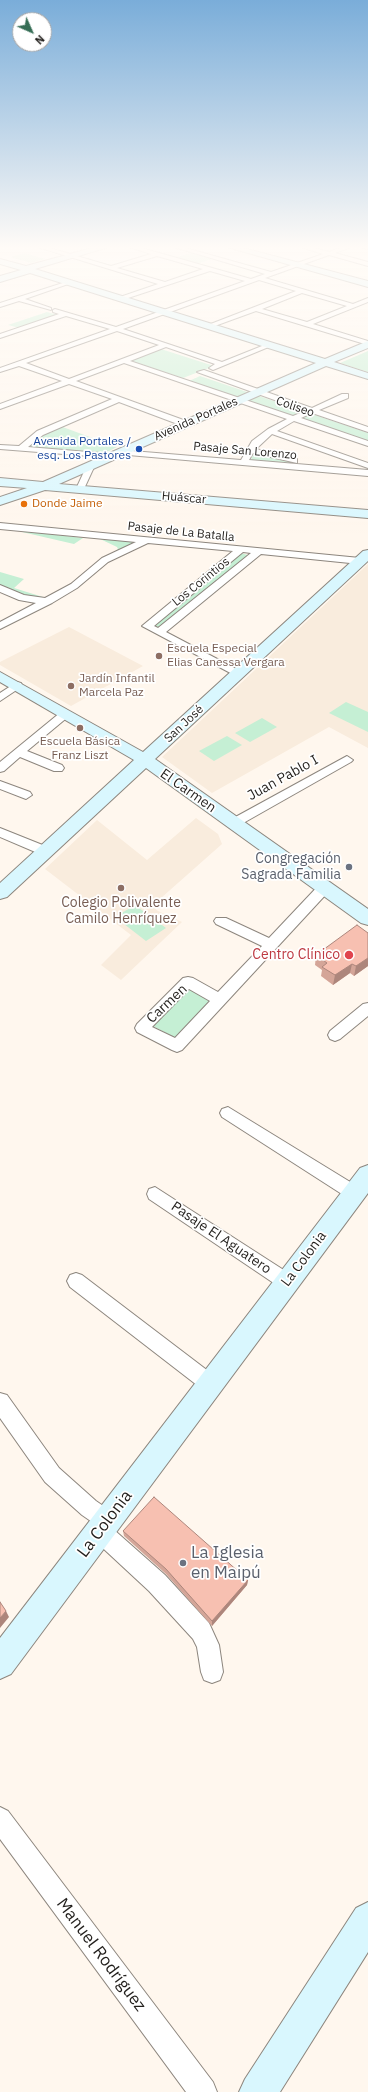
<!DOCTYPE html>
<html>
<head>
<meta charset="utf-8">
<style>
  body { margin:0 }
  #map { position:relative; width:368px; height:2092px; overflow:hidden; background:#fff7ee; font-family:"IBM Plex Sans",sans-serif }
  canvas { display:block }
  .north { position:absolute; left:12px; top:12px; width:40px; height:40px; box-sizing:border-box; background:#fff; border:1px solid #a7a5a4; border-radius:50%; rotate:135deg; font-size:11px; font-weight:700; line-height:16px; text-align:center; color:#221f1c }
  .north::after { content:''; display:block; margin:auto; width:14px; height:18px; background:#356d55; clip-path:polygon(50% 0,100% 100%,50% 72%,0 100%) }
</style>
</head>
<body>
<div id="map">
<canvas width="368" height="2092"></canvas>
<div class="north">N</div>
</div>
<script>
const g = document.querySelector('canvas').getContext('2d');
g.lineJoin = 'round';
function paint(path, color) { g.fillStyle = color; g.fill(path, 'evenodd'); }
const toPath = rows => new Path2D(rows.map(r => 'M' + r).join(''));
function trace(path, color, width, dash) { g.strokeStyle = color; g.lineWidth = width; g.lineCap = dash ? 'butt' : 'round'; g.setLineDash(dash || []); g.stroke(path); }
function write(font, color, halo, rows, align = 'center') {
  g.font = font + ' "IBM Plex Sans",sans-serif'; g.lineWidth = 3.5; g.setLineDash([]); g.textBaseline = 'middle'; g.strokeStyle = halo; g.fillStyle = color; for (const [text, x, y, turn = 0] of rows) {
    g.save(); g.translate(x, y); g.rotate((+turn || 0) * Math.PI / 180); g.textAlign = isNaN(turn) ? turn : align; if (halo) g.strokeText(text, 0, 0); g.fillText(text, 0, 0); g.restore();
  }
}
paint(toPath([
  [368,564,368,748,329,727,212,793,162,757],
  [69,627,143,666,71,706,0,665,0,662],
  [196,818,218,834,222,844,152,906,158,911,182,922,121,980,101,965,131,935,45,869,97,820,147,860]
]), '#f9ecdd');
paint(toPath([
  [24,253,25,253,45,259,31,263,10,257],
  [191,253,212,259,197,264,176,257],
  [47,312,58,315,19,328,8,325],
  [161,349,214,366,183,378,130,361],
  [368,351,368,372,340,363],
  [200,376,368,433,368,442,189,381],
  [60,426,117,447,103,454,27,447,42,436],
  [255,451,291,460,291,464,250,461],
  [23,531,83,538,74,544,22,532],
  [98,538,143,541,109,556,118,549,117,547],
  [240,553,248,555,159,627,151,625],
  [0,572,24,579,14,588,46,598,28,597,0,585],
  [346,702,368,712,368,732,329,713],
  [262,718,277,727,250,742,235,733],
  [227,736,242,745,214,761,199,751],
  [135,905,166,928,146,941,115,917],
  [189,989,211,1001,177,1039,153,1026]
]), '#c5efd4');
const street = toPath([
  [31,245,39,245,111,266,151,254,123,245,131,245,251,279,265,274,167,245,175,245,271,272,323,254,294,245,303,245,329,252,348,245,356,245,335,253,368,262,368,266,329,255,265,278,353,304,368,298,368,302,313,324,368,341,368,345,256,311,212,327,208,327,208,325,296,291,259,280,123,329,222,362,267,344,271,344,271,346,213,370,209,368,215,364,166,347,130,361,293,416,305,411,197,372,204,370,312,408,342,394,348,394,348,398,319,410,368,427,368,432,312,413,301,418,368,441,368,446,294,421,277,431,368,463,368,468,272,434,256,449,297,459,297,463,253,453,249,460,368,470,368,476,117,454,116,452,120,450,241,460,252,441,268,429,287,419,124,363,76,381,189,422,189,426,183,426,119,402,43,435,28,447,112,454,116,456,115,458,0,449,0,445,19,446,37,431,112,399,69,384,0,409,0,404,62,381,19,366,0,372,0,368,110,329,66,316,0,338,0,334,59,314,53,312,53,310,55,309,116,327,245,281,210,271,122,300,119,298,120,297,158,284,31,245],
  [157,256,203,269,165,282,117,268,157,256],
  [302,293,347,306,307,322,262,309,302,293],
  [117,331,159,345,69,379,26,363,117,331],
  [90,245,100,245,105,247,102,249,90,245],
  [357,245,368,245,368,249,358,246,357,245],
  [69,281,74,282,25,299,51,308,51,310,19,301,0,307,0,303,69,281],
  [88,463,95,465,83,491,77,491,76,489,88,463],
  [0,523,360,558,365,561,360,564,261,554,166,632,242,672,243,674,238,677,142,626,233,551,148,543,108,562,77,588,52,603,0,629,0,622,36,603,19,600,0,592,0,585,24,595,45,598,71,584,102,558,136,542,0,529,0,523],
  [243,552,251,553,158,628,154,626,243,552],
  [17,682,21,683,22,685,21,687,0,701,0,693,17,682],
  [65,711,69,712,71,714,69,716,27,751,62,765,64,768,62,771,54,771,20,757,4,771,0,772,0,762,61,712,65,711],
  [347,756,353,760,351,762,238,826,234,827,228,823,230,820,347,756],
  [0,781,30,792,32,795,26,799,0,789,0,781],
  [0,828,50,848,51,851,50,854,40,854,0,837,0,828],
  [325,883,330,884,332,887,330,890,182,1050,177,1052,172,1050,137,1032,135,1028,137,1024,183,978,188,977,193,978,218,992,262,946,216,924,214,921,216,918,226,918,269,938,320,884,325,883],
  [189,989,210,1001,175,1038,152,1027,189,989],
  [368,1003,368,1016,340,1039,335,1041,330,1039,328,1035,330,1031,363,1004,368,1003],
  [228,1107,360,1188,362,1193,360,1198,354,1200,348,1198,222,1117,220,1113,222,1109,228,1107],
  [155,1187,293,1276,296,1282,293,1288,287,1290,281,1288,149,1199,147,1194,149,1189,155,1187],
  [76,1273,82,1275,216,1377,218,1383,216,1389,209,1392,202,1389,70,1287,67,1281,70,1275,76,1273],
  [0,1393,7,1395,59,1468,96,1501,115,1514,118,1521,115,1528,113,1529,165,1575,209,1623,219,1645,223,1672,220,1680,212,1683,204,1680,201,1672,197,1647,193,1639,149,1591,93,1539,90,1532,95,1524,82,1515,45,1482,0,1418,0,1393],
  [0,1807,8,1811,213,2082,217,2092,186,2092,0,1839,0,1807]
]);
const secondary = toPath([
  [103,245,115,245,35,269,325,359,368,341,368,348,334,362,368,373,368,379,326,366,59,484,368,510,368,518,45,490,0,505,0,497,27,488,0,486,0,478,43,482,316,363,30,273,0,282,0,276,21,270,0,264,0,259,26,266,103,245],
  [220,245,232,245,368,281,368,287,220,245],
  [368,550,368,561,155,759,368,909,368,925,361,923,146,768,7,897,0,899,0,883,134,760,0,682,0,672,143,752,363,551,368,550],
  [368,1165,368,1193,11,1674,0,1679,0,1638,360,1168,368,1165],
  [368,1902,368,1952,280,2092,239,2092,245,2079,356,1908,368,1902]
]);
trace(street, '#8d867e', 2);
trace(secondary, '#8d867e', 2);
paint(street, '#fff');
paint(secondary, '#d9f7fe');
paint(toPath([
  [368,933,368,966,354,976,350,973,333,985,321,976,322,970,315,965,316,955],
  [123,1531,248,1580,247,1585,212,1626,166,1574,124,1536]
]), '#d4a598');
paint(toPath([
  [368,958,368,966,354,976,356,966],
  [352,964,350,973,333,985,335,975],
  [248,1580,247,1585,212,1626,212,1621],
  [6,1611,9,1617,0,1628,0,1618]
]), '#ad867c');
const building = toPath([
  [357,925,368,933,368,958,356,966,352,964,335,975,322,967,327,963,316,955,357,925],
  [154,1497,248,1580,212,1621,166,1569,123,1531,154,1497],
  [0,1602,6,1611,0,1618,0,1602]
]);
paint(building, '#f7c0b1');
trace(building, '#ad867c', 1);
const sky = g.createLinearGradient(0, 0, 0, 538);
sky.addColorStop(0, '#7aadd9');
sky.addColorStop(0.46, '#fffbf7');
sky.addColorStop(1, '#fffbf700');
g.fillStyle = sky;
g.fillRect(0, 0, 368, 538);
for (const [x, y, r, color] of [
  [139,449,4,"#1a4fb4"],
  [24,504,4,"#e8710a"],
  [159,656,4,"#8d6e63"],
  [71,686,4,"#8d6e63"],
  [80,728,4,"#8d6e63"],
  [349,867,4,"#6b7280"],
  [121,888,4,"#8d6e63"],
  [349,955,5,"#e0444e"],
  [183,1563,4,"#6b7280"]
]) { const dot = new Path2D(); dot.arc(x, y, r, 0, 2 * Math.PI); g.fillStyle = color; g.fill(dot); trace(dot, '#fff', 1.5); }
write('12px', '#221f1c', '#fff', [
  ["Coliseo",295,407,19],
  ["Avenida Portales",196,419,-24],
  ["Pasaje San Lorenzo",245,451,5],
  ["Huáscar",184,498,5],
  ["Pasaje de La Batalla",181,532,6],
  ["Los Corintios",201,582,-39],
  ["San José",184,724,-43]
]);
write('12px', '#164399', '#fff', [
  ["Avenida Portales /",131,442],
  ["esq. Los Pastores",131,456]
], 'right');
write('12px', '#c56008', '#fff', [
  ["Donde Jaime",32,504]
], 'left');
write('12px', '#785e54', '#fff', [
  ["Escuela Especial",167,649],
  ["Elias Canessa Vergara",167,663],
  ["Jardín Infantil",79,679],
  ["Marcela Paz",79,693],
  ["Escuela Básica",80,742,"center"],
  ["Franz Liszt",80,756,"center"]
], 'left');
write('14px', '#221f1c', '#fff', [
  ["Juan Pablo I",283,778,-29],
  ["El Carmen",188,791,35],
  ["Carmen",167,1004,-43],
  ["Pasaje El Aguatero",221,1238,34],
  ["La Colonia",304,1259,-53]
]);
write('14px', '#5b616d', '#fff', [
  ["Congregación",341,859],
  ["Sagrada Familia",341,875]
], 'right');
write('14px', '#785e54', '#fff', [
  ["Colegio Polivalente",121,903],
  ["Camilo Henríquez",121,919]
]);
write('14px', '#be3a42', '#fff', [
  ["Centro Clínico",340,955]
], 'right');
write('17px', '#221f1c', '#fff', [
  ["La Colonia",105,1524,-53],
  ["Manuel Rodríguez",101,1955,53]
]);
write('17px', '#5b616d', '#fff', [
  ["La Iglesia",191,1553],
  ["en Maipú",191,1573]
], 'left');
</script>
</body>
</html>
